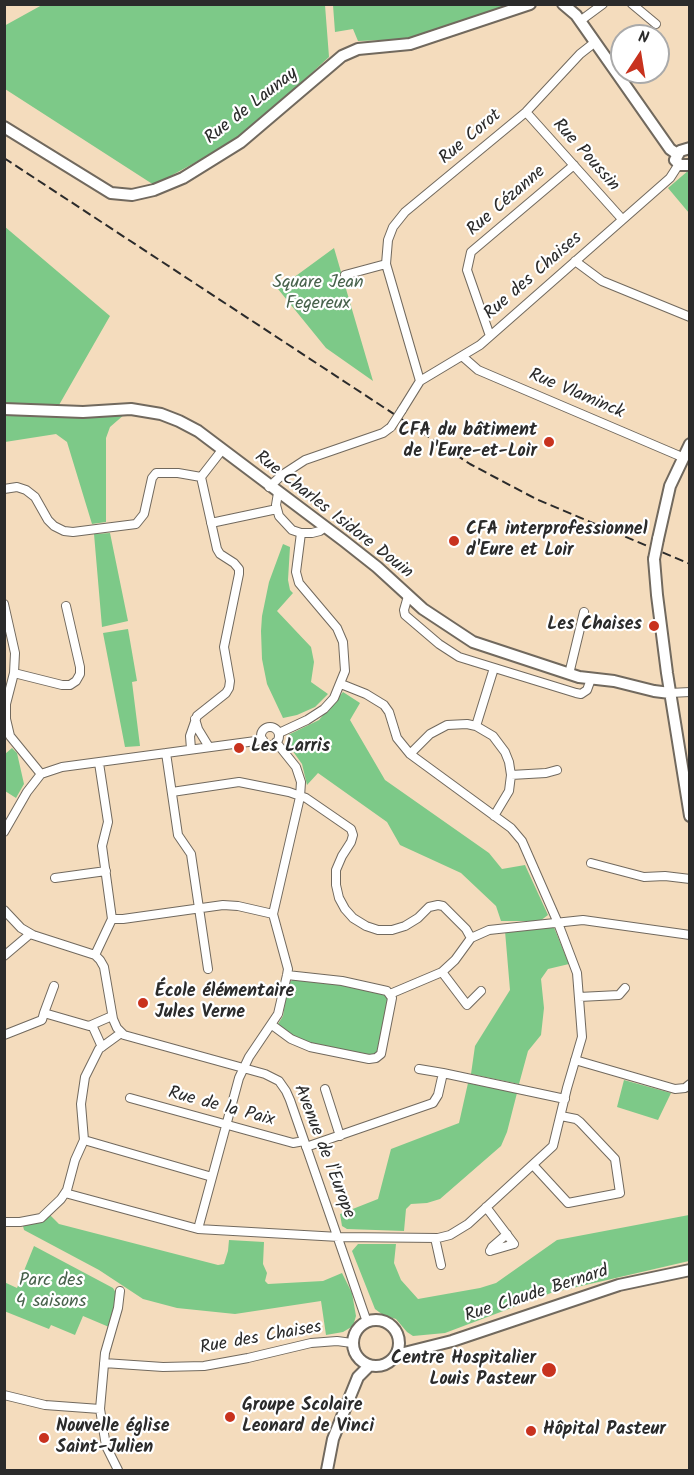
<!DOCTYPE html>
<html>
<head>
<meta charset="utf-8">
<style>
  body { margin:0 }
  #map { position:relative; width:694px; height:1475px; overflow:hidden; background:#f4dcbd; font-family:Kalam,sans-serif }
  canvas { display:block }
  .frame { position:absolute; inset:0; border:6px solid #2b2b2b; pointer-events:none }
  .north { position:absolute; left:610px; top:24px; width:60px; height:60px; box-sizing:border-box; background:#fff; border:2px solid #aaa; border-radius:50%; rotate:12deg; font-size:16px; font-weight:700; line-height:24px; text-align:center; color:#2b2b2b }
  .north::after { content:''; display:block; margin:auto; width:21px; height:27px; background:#c8321e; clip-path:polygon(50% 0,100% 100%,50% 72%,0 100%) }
</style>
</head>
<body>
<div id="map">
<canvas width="694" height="1475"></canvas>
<div class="frame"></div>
<div class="north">N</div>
</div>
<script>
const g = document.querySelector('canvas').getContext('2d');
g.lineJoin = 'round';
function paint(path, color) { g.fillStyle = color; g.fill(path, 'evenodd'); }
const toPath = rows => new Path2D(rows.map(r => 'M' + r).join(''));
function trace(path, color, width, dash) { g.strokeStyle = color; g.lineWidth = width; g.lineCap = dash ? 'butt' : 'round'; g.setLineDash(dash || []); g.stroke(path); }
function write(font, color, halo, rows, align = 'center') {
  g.font = font + ' Kalam,sans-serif'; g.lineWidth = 4.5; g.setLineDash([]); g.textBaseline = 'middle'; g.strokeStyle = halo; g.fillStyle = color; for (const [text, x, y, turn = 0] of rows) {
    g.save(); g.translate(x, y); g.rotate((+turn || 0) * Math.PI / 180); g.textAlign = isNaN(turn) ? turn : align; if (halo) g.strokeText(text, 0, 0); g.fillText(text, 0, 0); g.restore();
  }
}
paint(toPath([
  [42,5,325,5,329,57,242,137,154,185,5,89,4,26],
  [333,5,511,5,413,39,358,41,353,29,335,32],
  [689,170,689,213,668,188],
  [4,226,110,316,59,405,5,404],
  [334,248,373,381,326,348,278,289],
  [125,414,110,427,106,438,106,522,92,524,67,442,56,434,5,442,4,415,74,417],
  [110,533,128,621,102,627,94,534],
  [283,544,290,547,288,580,290,590,293,593,277,611,311,647,314,662,311,682,328,694,315,707,297,715,283,718,267,684,262,659,261,631,262,616,269,582],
  [128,629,137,681,132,682,140,746,125,747,103,633],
  [343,692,360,703,350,720,385,780,489,853,502,869,525,865,548,915,540,921,501,921,496,906,461,873,400,845,387,822,318,773,307,785,302,764,287,743,288,735,319,720],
  [12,748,17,753,24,784,16,798,5,791,5,754],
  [553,925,569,964,548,969,541,979,544,1008,541,1035,528,1051,519,1084,471,1074,475,1046,510,990,505,931],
  [294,979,339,983,385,993,389,999,380,1048,374,1056,313,1045,288,1034,278,1024,283,1016,288,983],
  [624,1080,671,1093,658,1120,617,1107],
  [468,1083,517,1093,507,1132,501,1146,440,1199,427,1203,411,1204,406,1209,404,1231,347,1229,342,1226,340,1214,378,1199,391,1149,459,1123],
  [50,1215,59,1224,218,1265,224,1264,228,1251,229,1240,264,1242,263,1264,267,1273,265,1281,268,1284,323,1281,342,1273,352,1293,356,1316,353,1326,343,1332,326,1335,321,1301,235,1314,177,1308,143,1299,99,1270,24,1230,23,1226,36,1223],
  [689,1215,689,1261,551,1293,445,1333,413,1336,407,1332,396,1319,383,1315,375,1309,352,1251,358,1244,396,1244,394,1263,401,1280,418,1299,480,1288,496,1283,557,1240],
  [34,1246,113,1288,116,1293,115,1310,109,1327,83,1316,75,1335,51,1325,49,1329,4,1311,4,1282,17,1288]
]), '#7dc988');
const street = toPath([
  [632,4,656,24],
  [580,21,603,4],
  [526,112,622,219],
  [575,261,602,281,690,317],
  [345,275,386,264],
  [490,336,467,270,471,252,574,165],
  [462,356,478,370,682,457],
  [420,381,386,264,388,240,393,227,405,212,526,112,580,54,594,43],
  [402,410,420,381,480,345,670,178,679,164],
  [201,477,222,450],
  [269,487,282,475,305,460,383,433,391,427],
  [4,489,17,487,26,490,35,497,48,520,54,526,64,531,73,532,136,524,144,514,152,478,156,473,178,473,201,477],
  [278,493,276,505,279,516,292,530,301,533,312,533,320,531,325,527],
  [211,523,277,509],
  [408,596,404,610,405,615,439,644,459,657,576,693,581,694,587,690,591,679],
  [4,604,15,653,14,673,6,704,6,719,10,736,41,774],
  [14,673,62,685,70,685,76,681,80,674,80,667,66,606],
  [569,674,584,612],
  [670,693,690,692],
  [195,719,198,729,209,747],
  [476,726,494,668],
  '261 736a9 9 0 1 1 18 0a9 9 0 1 1-18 0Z',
  [279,733,307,720,324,709,334,698,345,671,343,642,337,628,299,583,296,572,301,533],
  [191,749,190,736,197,716,226,693,229,688,230,681,224,647,239,574,239,569,234,563,220,554,217,549,201,477],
  [166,753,178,835,191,854,208,969],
  [410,754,430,734,447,725,467,724,476,726,493,736,505,752,509,762,511,775,509,791,494,816],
  [511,775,546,773,557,770],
  [172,792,239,782,289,792,306,798,351,829,353,835,351,842,342,856,336,870,336,885,339,898,345,909,353,918,366,926,378,930,392,930,405,926,418,918,429,907,438,905,443,906,466,929,471,938],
  [4,832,27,792,41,774,62,767,263,740],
  [591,863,644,877,665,876,690,879],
  [55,878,106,871],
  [4,910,21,928,33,935,95,955,100,960,104,967,113,1019,117,1028,124,1035,265,1074,279,1081,286,1091,290,1100,367,1322],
  [112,919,123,919,223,905,238,906,273,914],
  [95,955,112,919,102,846,108,822,99,763],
  [4,956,30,934],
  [442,972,467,1005,481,991],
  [390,994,442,972,455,960,471,938,489,930,583,920,690,935],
  [579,997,619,995,625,988],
  [44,1013,54,986],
  [92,1025,102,1047],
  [272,1025,291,1039,310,1047,369,1059,376,1058,381,1054,392,998,387,991,342,981,287,975],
  [4,1035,42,1020,44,1013,89,1026,112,1016],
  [575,1060,675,1089,685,1088,690,1084],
  [419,1069,443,1073],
  [325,1089,340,1136],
  [130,1098,293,1143,304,1141],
  [84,1140,212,1177],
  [306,1147,433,1103,438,1095,443,1073,565,1099],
  [533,1165,568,1203,620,1193,615,1159,580,1122,576,1119,561,1116],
  [65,1193,198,1229,339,1237,438,1238,450,1235,468,1224,553,1146,567,1088,582,1037,577,973,558,923,522,841,511,828,410,754,397,738,389,712,384,705,366,694,341,684],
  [486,1207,514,1244,490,1251],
  [4,1222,20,1222,41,1218,61,1199,67,1190,75,1160,84,1140,81,1104,85,1077,99,1049,121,1033],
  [198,1229,239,1078,249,1057,278,1014,287,975,288,969,273,914,300,797,301,782,296,767,276,742],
  [435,1238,441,1265],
  [490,1251,492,1247,507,1234],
  [104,1363,163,1367,204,1366,248,1358,311,1343,337,1341,352,1343],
  [4,1395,45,1405,100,1409],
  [118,1470,106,1446,100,1409,105,1353,118,1308,120,1291]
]);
const secondary = toPath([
  [563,4,576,15,670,149,677,154],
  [4,127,111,193,132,195,154,190,183,178,241,142,342,56,358,49,410,44,530,4],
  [690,148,680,151,675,160,680,165,690,165],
  [4,409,83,412,131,409,161,414,179,421,198,431,344,541,377,567,423,609,473,642,579,677,614,681,654,691,670,693],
  [658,539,670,486,690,444],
  [654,559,657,595,667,673,690,816],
  '353 1343a23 23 0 1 1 46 0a23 23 0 1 1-46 0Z',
  [396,1355,452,1341,619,1285,690,1270],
  [327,1470,333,1439,347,1404,358,1377,369,1366]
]);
trace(street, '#71695e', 10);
trace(secondary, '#71695e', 14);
trace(street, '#fff', 8);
trace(secondary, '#fff', 10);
trace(toPath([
  [4,158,470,464,536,499,690,564]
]), '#2b2b2b', 2, [9, 4.5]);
const streetBridge = toPath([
  [391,427,402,410]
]);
const secondaryBridge = toPath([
  [654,559,658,539]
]);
trace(streetBridge, '#71695e', 10, []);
trace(secondaryBridge, '#71695e', 14, []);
trace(streetBridge, '#fff', 8);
trace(secondaryBridge, '#fff', 10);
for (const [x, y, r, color] of [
  [549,442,6,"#c8321e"],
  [454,541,6,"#c8321e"],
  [654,626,6,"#c8321e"],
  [239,748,6,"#c8321e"],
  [143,1003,6,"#c8321e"],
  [549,1370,8,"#c8321e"],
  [230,1417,6,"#c8321e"],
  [531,1431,6,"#c8321e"],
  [44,1438,6,"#c8321e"]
]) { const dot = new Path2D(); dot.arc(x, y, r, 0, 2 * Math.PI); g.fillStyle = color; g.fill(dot); trace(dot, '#fff', 2); }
write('18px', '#2b2b2b', '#fff', [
  ["Rue de Launay",252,107,-38],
  ["Rue Corot",471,138,-40],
  ["Rue Poussin",585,156,48],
  ["Rue Cézanne",507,202,-41],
  ["Rue des Chaises",534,277,-41],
  ["Rue Vlaminck",576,395,23],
  ["Rue Charles Isidore Douin",333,516,38],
  ["Rue de la Paix",221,1108,15],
  ["Avenue de l'Europe",323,1152,69],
  ["Rue Claude Bernard",537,1295,-18],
  ["Rue des Chaises",261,1339,-10]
]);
write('18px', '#48624c', '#fff', [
  ["Square Jean",318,284],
  ["Fegereux",318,305],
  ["Parc des",51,1282],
  ["4 saisons",51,1303]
]);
write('bold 18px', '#2b2b2b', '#fff', [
  ["CFA du bâtiment",537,432,"right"],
  ["de l'Eure-et-Loir",537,453,"right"],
  ["CFA interprofessionnel",466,531],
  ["d'Eure et Loir",466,552],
  ["Les Chaises",642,626,"right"],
  ["Les Larris",251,748],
  ["École élémentaire",155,993],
  ["Jules Verne",155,1014],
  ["Centre Hospitalier",536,1360,"right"],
  ["Louis Pasteur",536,1381,"right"],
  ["Groupe Scolaire",242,1407],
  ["Leonard de Vinci",242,1428],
  ["Nouvelle église",56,1428],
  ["Saint-Julien",56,1449],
  ["Hôpital Pasteur",543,1431]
], 'left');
</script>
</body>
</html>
